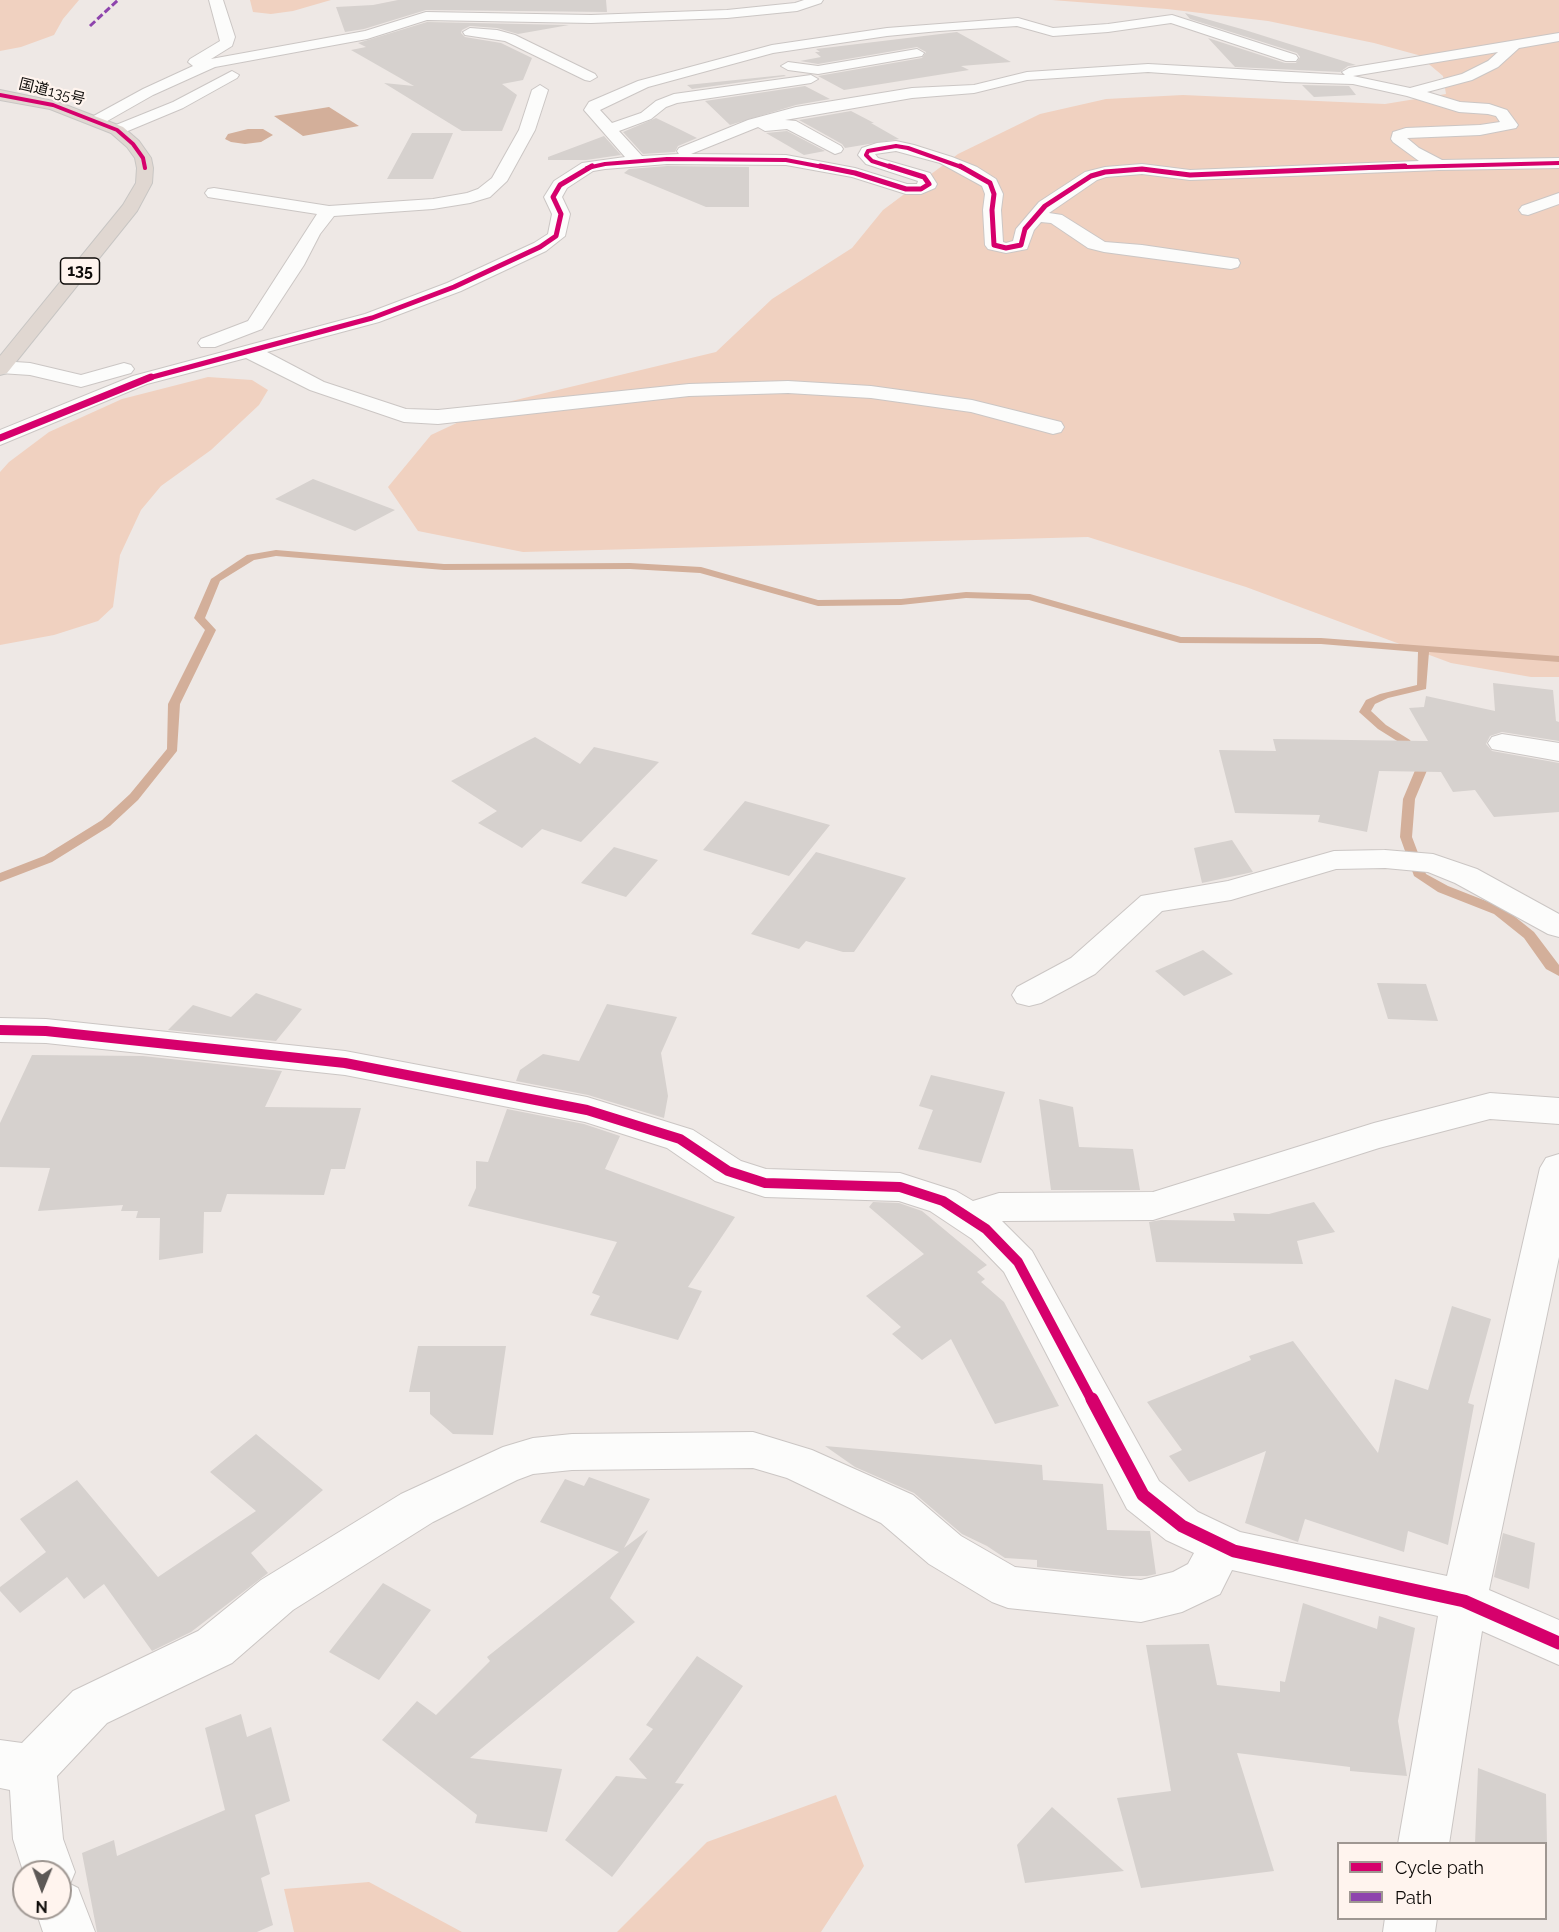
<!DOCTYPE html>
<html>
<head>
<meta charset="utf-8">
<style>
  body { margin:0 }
  #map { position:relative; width:1559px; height:1932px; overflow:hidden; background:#eee8e5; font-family:Raleway,sans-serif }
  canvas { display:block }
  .legend { position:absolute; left:1337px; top:1842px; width:210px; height:78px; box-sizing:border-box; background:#fff4ee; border:2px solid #9f9792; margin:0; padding:8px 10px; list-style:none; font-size:18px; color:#0e0b09 }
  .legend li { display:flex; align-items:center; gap:12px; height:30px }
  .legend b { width:30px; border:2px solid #9f9792 }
  .north { position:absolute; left:12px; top:1860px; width:60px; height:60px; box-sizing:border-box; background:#fff4ee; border:2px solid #9f9792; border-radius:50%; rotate:181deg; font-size:16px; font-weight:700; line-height:24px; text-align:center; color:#0e0b09 }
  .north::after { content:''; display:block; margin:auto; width:21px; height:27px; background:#5c5856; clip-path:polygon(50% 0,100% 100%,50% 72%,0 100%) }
</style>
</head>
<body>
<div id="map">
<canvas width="1559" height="1932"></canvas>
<ul class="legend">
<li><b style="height:8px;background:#d6006c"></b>Cycle path</li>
<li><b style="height:8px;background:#8e44ad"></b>Path</li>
</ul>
<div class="north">N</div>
</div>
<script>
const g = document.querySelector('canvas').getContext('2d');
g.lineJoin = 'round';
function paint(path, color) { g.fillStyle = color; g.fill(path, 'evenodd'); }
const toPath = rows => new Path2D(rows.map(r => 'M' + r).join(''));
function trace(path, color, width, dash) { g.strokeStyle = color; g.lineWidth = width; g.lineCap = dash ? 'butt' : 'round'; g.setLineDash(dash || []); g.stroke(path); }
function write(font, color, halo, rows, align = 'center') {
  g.font = font + ' Raleway,"Noto Sans JP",sans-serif'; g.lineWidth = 4.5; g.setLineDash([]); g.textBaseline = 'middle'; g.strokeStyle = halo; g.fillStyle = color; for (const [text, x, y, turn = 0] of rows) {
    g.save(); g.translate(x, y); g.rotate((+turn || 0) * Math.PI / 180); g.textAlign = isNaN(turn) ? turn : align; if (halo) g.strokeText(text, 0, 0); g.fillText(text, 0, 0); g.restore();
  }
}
paint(toPath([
  [0,0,79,0,63,19,54,35,21,47,0,51],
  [250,0,331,0,293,11,271,14,253,12],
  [1052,0,1559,0,1559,677,1531,677,1451,663,1246,587,1088,537,523,552,418,531,388,487,431,435,495,405,716,352,772,299,852,248,883,210,958,154,1040,114,1106,99,1183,95,1385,104,1446,94,1443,76,1418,55,1374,43,1268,21,1167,9],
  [208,377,252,380,268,390,259,405,211,450,161,486,141,510,120,555,113,607,98,621,54,635,0,645,0,472,9,462,49,432,122,399],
  [836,1795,864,1866,821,1932,617,1932,707,1842],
  [369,1882,462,1932,294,1932,284,1889]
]), '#f0d1c0');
paint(toPath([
  [329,107,359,126,303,136,274,116],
  [248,129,263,129,273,135,261,142,245,144,231,142,225,139,228,134]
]), '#d3af9a');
paint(toPath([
  [276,550,444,564,630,563,701,567,818,600,901,599,966,592,1030,594,1181,637,1321,638,1559,656,1559,662,1429,652,1426,689,1388,698,1375,704,1371,711,1386,725,1410,740,1428,768,1415,799,1412,837,1426,874,1448,886,1504,908,1534,932,1559,965,1559,976,1546,969,1524,938,1494,914,1438,892,1414,876,1400,837,1403,799,1416,768,1402,744,1378,729,1359,712,1366,700,1380,694,1417,685,1418,652,1321,644,1180,643,1029,600,966,598,901,605,818,606,700,573,630,569,444,570,276,556,254,560,220,581,205,618,216,630,180,704,177,751,138,800,110,826,52,862,0,882,0,873,44,856,102,820,130,794,167,749,168,704,205,630,194,618,211,579,247,555,276,550]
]), '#d3af9a');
paint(toPath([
  [398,0,606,0,607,12,426,10,364,29,345,32,336,7,373,5],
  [1185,13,1245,30,1356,65,1348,66,1340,72,1235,67,1208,38,1285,63,1296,63,1300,57,1297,53,1190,19],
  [427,22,569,25,518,34,497,28,470,26,462,30,461,33,465,37,501,43,532,58,523,80,502,84,517,95,502,131,462,131,384,83,414,86,351,50,366,47,358,43],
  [957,32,1011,62,961,66,969,70,844,90,818,76,922,58,926,52,917,47,818,64,800,61,821,57,815,52,820,52,816,49],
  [784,75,786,76,692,89,687,85],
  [1302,85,1349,86,1356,95,1314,97],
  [805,86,830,99,796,105,730,125,705,101],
  [851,111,874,123,871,123,899,139,845,148,842,144,799,120],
  [656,118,679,129,697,138,678,146,675,152,643,154,623,132],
  [787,131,825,151,804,155,766,133],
  [412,133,453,133,433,179,387,179],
  [604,136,621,155,586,160,548,160,548,157],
  [667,166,749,167,749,207,706,207,624,173,629,169],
  [313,479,395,510,355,531,275,499],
  [1493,683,1553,690,1556,721,1559,722,1559,741,1502,732,1490,736,1486,744,1492,751,1559,763,1559,812,1494,817,1475,790,1453,792,1441,772,1379,771,1367,832,1318,822,1320,815,1235,813,1219,750,1276,751,1273,739,1428,741,1409,708,1424,707,1426,696,1495,711],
  [535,737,580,764,594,747,659,762,581,842,542,829,522,848,478,823,497,811,451,781],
  [745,801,830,825,789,876,703,850],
  [1232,840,1253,872,1202,883,1194,848],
  [614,847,658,860,626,897,581,883],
  [816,852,906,878,854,952,843,952,806,941,799,949,751,934],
  [1203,950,1233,974,1184,996,1155,971],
  [1377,983,1426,984,1438,1021,1388,1019],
  [256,993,302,1009,276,1041,168,1030,193,1005,231,1017],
  [607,1004,677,1017,661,1053,668,1096,664,1118,588,1095,516,1081,520,1070,543,1054,579,1061],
  [32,1055,143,1056,282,1071,265,1107,361,1108,345,1169,331,1169,324,1195,227,1194,221,1212,204,1212,203,1253,159,1260,160,1218,136,1218,138,1211,121,1211,123,1205,38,1211,50,1168,0,1167,0,1123],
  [931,1075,1005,1092,981,1163,918,1149,933,1110,919,1106],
  [1039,1099,1073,1107,1079,1147,1133,1149,1140,1190,1051,1190],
  [507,1109,584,1124,620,1136,605,1169,735,1217,688,1287,702,1291,678,1340,590,1315,600,1296,592,1293,617,1242,468,1206,476,1188,476,1161,488,1162],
  [873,1202,899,1203,922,1211,987,1265,977,1272,985,1279,981,1282,1004,1302,1059,1406,995,1424,951,1339,922,1360,892,1334,901,1327,866,1296,924,1254,869,1207],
  [1314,1202,1335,1232,1297,1241,1303,1264,1156,1262,1149,1222,1161,1220,1235,1221,1233,1213,1269,1214],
  [1452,1306,1491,1319,1468,1403,1474,1405,1448,1545,1408,1531,1404,1552,1305,1519,1298,1542,1245,1523,1266,1451,1189,1482,1169,1456,1182,1450,1147,1402,1251,1360,1249,1356,1293,1341,1378,1453,1395,1379,1428,1390],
  [418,1346,506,1346,493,1435,453,1434,430,1414,430,1392,409,1392],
  [256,1434,323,1490,251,1553,268,1573,191,1632,152,1651,104,1584,84,1599,67,1577,20,1613,0,1591,0,1587,46,1552,20,1519,77,1480,158,1577,256,1511,210,1472],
  [825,1446,1042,1465,1043,1480,1103,1484,1107,1530,1150,1531,1156,1574,1147,1576,1123,1576,1037,1567,1037,1560,1005,1558,987,1546,962,1534,914,1493,855,1467],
  [589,1477,650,1499,624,1548,648,1530,610,1598,635,1622,470,1758,562,1769,547,1832,475,1823,477,1815,382,1740,417,1701,436,1715,490,1661,487,1657,619,1552,540,1522,565,1479,584,1486],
  [1503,1533,1535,1543,1529,1589,1494,1577],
  [383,1583,431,1610,379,1680,329,1652],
  [1303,1603,1377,1629,1379,1616,1415,1628,1398,1721,1407,1776,1350,1771,1350,1767,1237,1753,1274,1871,1141,1888,1117,1798,1171,1791,1146,1645,1209,1644,1217,1685,1280,1692,1280,1681,1285,1682],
  [697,1656,743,1686,675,1783,684,1784,612,1877,565,1840,616,1776,647,1779,629,1759,653,1729,646,1725],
  [241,1714,247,1737,271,1727,290,1801,255,1815,270,1874,261,1878,273,1925,257,1932,97,1932,82,1853,114,1840,117,1856,225,1810,205,1728],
  [1478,1768,1546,1794,1547,1844,1475,1844],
  [1052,1807,1124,1871,1025,1883,1017,1845]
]), '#d6d1ce');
const minor = toPath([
  [209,0,223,0,235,37,232,46,211,59,365,31,426,12,591,15,727,10,795,3,804,0,823,0,821,3,797,11,727,18,591,23,427,20,367,39,215,67,153,95,102,124,90,124,88,121,90,118,143,89,193,66,188,62,190,59,220,41,209,0],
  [1172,15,1296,55,1298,58,1296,61,1286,61,1171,23,1108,32,1053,36,1017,26,939,31,887,36,773,53,648,87,600,110,612,123,641,113,656,101,674,94,811,75,818,79,811,83,677,103,666,107,651,119,619,131,642,156,679,154,677,151,679,148,748,120,796,107,912,88,974,85,1027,72,1148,64,1345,75,1342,72,1349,68,1559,33,1559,41,1519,48,1498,67,1472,80,1427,92,1460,102,1489,104,1507,110,1518,125,1516,128,1480,135,1407,138,1419,148,1442,160,1559,158,1559,168,1439,170,1190,180,1142,174,1106,177,1097,180,1049,213,1062,215,1105,242,1142,245,1238,259,1240,263,1238,267,1231,269,1104,252,1088,248,1051,223,1041,222,1034,230,1027,249,1006,253,988,249,985,245,983,210,985,194,982,186,940,163,896,151,875,154,878,158,930,173,937,184,935,188,921,194,906,194,852,177,786,165,667,164,605,169,593,171,567,188,562,197,570,214,565,236,546,251,461,291,379,322,267,352,324,382,406,409,438,410,689,384,788,381,871,386,972,400,1061,422,1064,427,1061,432,1053,434,971,412,871,398,788,393,689,396,438,424,404,422,310,390,246,358,147,384,0,445,0,430,133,376,365,314,447,283,534,243,548,234,552,214,544,197,554,181,582,163,625,157,584,110,589,102,638,81,772,45,887,28,1018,18,1053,28,1108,24,1172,15],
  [1498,52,1488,61,1462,74,1410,88,1353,76,1498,52],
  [1148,72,1286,82,1353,84,1407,96,1459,112,1488,114,1496,116,1500,122,1480,125,1406,128,1393,132,1391,139,1393,142,1419,161,1190,170,1142,164,1105,167,1085,172,1039,202,1016,229,1013,241,1006,243,1003,242,1001,210,1003,194,996,179,977,167,952,157,914,145,896,141,877,143,862,148,858,155,866,164,918,181,917,184,907,184,855,168,786,155,691,154,758,127,765,131,787,129,835,154,841,152,843,149,841,146,796,121,785,120,912,98,974,93,1027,80,1148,72],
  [470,28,497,30,515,35,595,74,597,77,590,81,585,80,505,41,465,35,463,32,470,28],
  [917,49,924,53,922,56,818,74,788,70,781,66,788,62,818,66,917,49],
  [232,71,239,75,237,78,183,108,123,133,111,133,109,130,111,127,173,102,232,71],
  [540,85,548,90,535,130,507,181,490,197,470,203,433,209,334,216,320,234,304,265,262,329,215,347,201,347,198,343,201,339,248,321,317,214,214,198,208,197,205,193,208,189,214,188,329,206,433,199,467,193,478,189,492,178,519,130,532,90,540,85],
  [1559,193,1559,204,1528,215,1522,214,1519,210,1522,206,1559,193],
  [0,361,30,363,81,375,124,363,131,365,134,369,131,373,81,387,30,375,0,373,0,361],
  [1502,734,1559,743,1559,761,1492,749,1488,743,1492,737,1502,734],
  [1385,850,1433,854,1477,869,1559,914,1559,937,1548,934,1455,883,1428,872,1385,868,1336,869,1231,900,1162,911,1095,974,1041,1003,1029,1006,1017,1003,1012,995,1017,987,1071,958,1141,896,1228,881,1334,851,1385,850],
  [0,1018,46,1019,345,1051,587,1097,693,1130,741,1161,766,1169,900,1173,956,1191,973,1201,999,1193,1153,1192,1374,1123,1490,1093,1559,1098,1559,1124,1490,1119,1379,1148,1153,1220,1002,1221,1032,1251,1159,1481,1198,1512,1240,1532,1447,1576,1540,1168,1546,1158,1559,1154,1559,1257,1489,1590,1559,1620,1559,1665,1482,1631,1449,1844,1398,1844,1438,1616,1232,1570,1220,1594,1182,1612,1141,1622,1008,1608,992,1602,929,1564,881,1523,787,1478,753,1468,572,1470,533,1474,517,1480,433,1522,293,1610,232,1663,107,1723,57,1776,63,1839,75,1872,70,1884,78,1888,95,1932,43,1932,35,1908,60,1908,60,1872,24,1872,24,1874,13,1839,10,1790,0,1788,0,1740,22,1743,73,1691,198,1631,261,1580,401,1494,503,1447,533,1438,572,1434,753,1432,812,1450,913,1495,961,1536,1015,1567,1141,1580,1173,1572,1188,1564,1194,1553,1166,1540,1127,1509,1004,1272,972,1239,930,1211,899,1201,765,1197,715,1181,667,1148,585,1122,345,1075,46,1043,0,1042,0,1018],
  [1385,1918,1437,1918,1435,1932,1383,1932,1385,1918]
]);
const highway = toPath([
  [0,90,58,102,123,127,139,141,151,158,153,168,152,183,137,211,7,373,0,375,0,356,123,205,136,183,137,168,135,158,127,147,111,133,50,109,0,100,0,90]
]);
trace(minor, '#cbc6c4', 2);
trace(highway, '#c8c6c4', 2);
paint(minor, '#fcfcfb');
paint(highway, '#e0d7d1');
trace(toPath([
  [90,26,118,0]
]), '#8e44ad', 3, [7, 3]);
trace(toPath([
  [0,95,53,105,117,130,133,144,143,158,145,168],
  [587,168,605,164,667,159,786,160,828,168],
  [894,168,872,161,866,155,868,151,896,146,908,148,964,168],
  [1367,168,1559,163]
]), '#d6006c', 4);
trace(toPath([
  [820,166,855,173,906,189,921,189,929,184,924,177,889,166],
  [960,166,990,183,994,194,992,210,994,245,1006,248,1021,245,1025,229,1045,206,1091,176,1105,172,1142,169,1190,175,1405,166],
  [145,379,372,318,454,287,540,247,556,236,561,214,553,197,560,185,592,166]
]), '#d6006c', 5);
trace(toPath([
  [0,438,151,377]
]), '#d6006c', 7);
trace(toPath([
  [0,1030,46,1031,345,1063,587,1110,680,1139,728,1171,765,1183,900,1187,943,1201,986,1229,1018,1262,1092,1401]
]), '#d6006c', 10);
trace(toPath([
  [1092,1399,1143,1495,1182,1526,1234,1551,1464,1601,1559,1643]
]), '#d6006c', 13);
write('15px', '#0e0b09', '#fff4ee', [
  ["国道135号",52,92,14]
]);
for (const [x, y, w] of [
  [80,271,39]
]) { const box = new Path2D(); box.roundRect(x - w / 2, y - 13, w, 26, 4.5); g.fillStyle = '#fff4ee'; g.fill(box); trace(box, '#0e0b09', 1.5); }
write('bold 16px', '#0e0b09', null, [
  ["135",80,271]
]);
</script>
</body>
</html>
